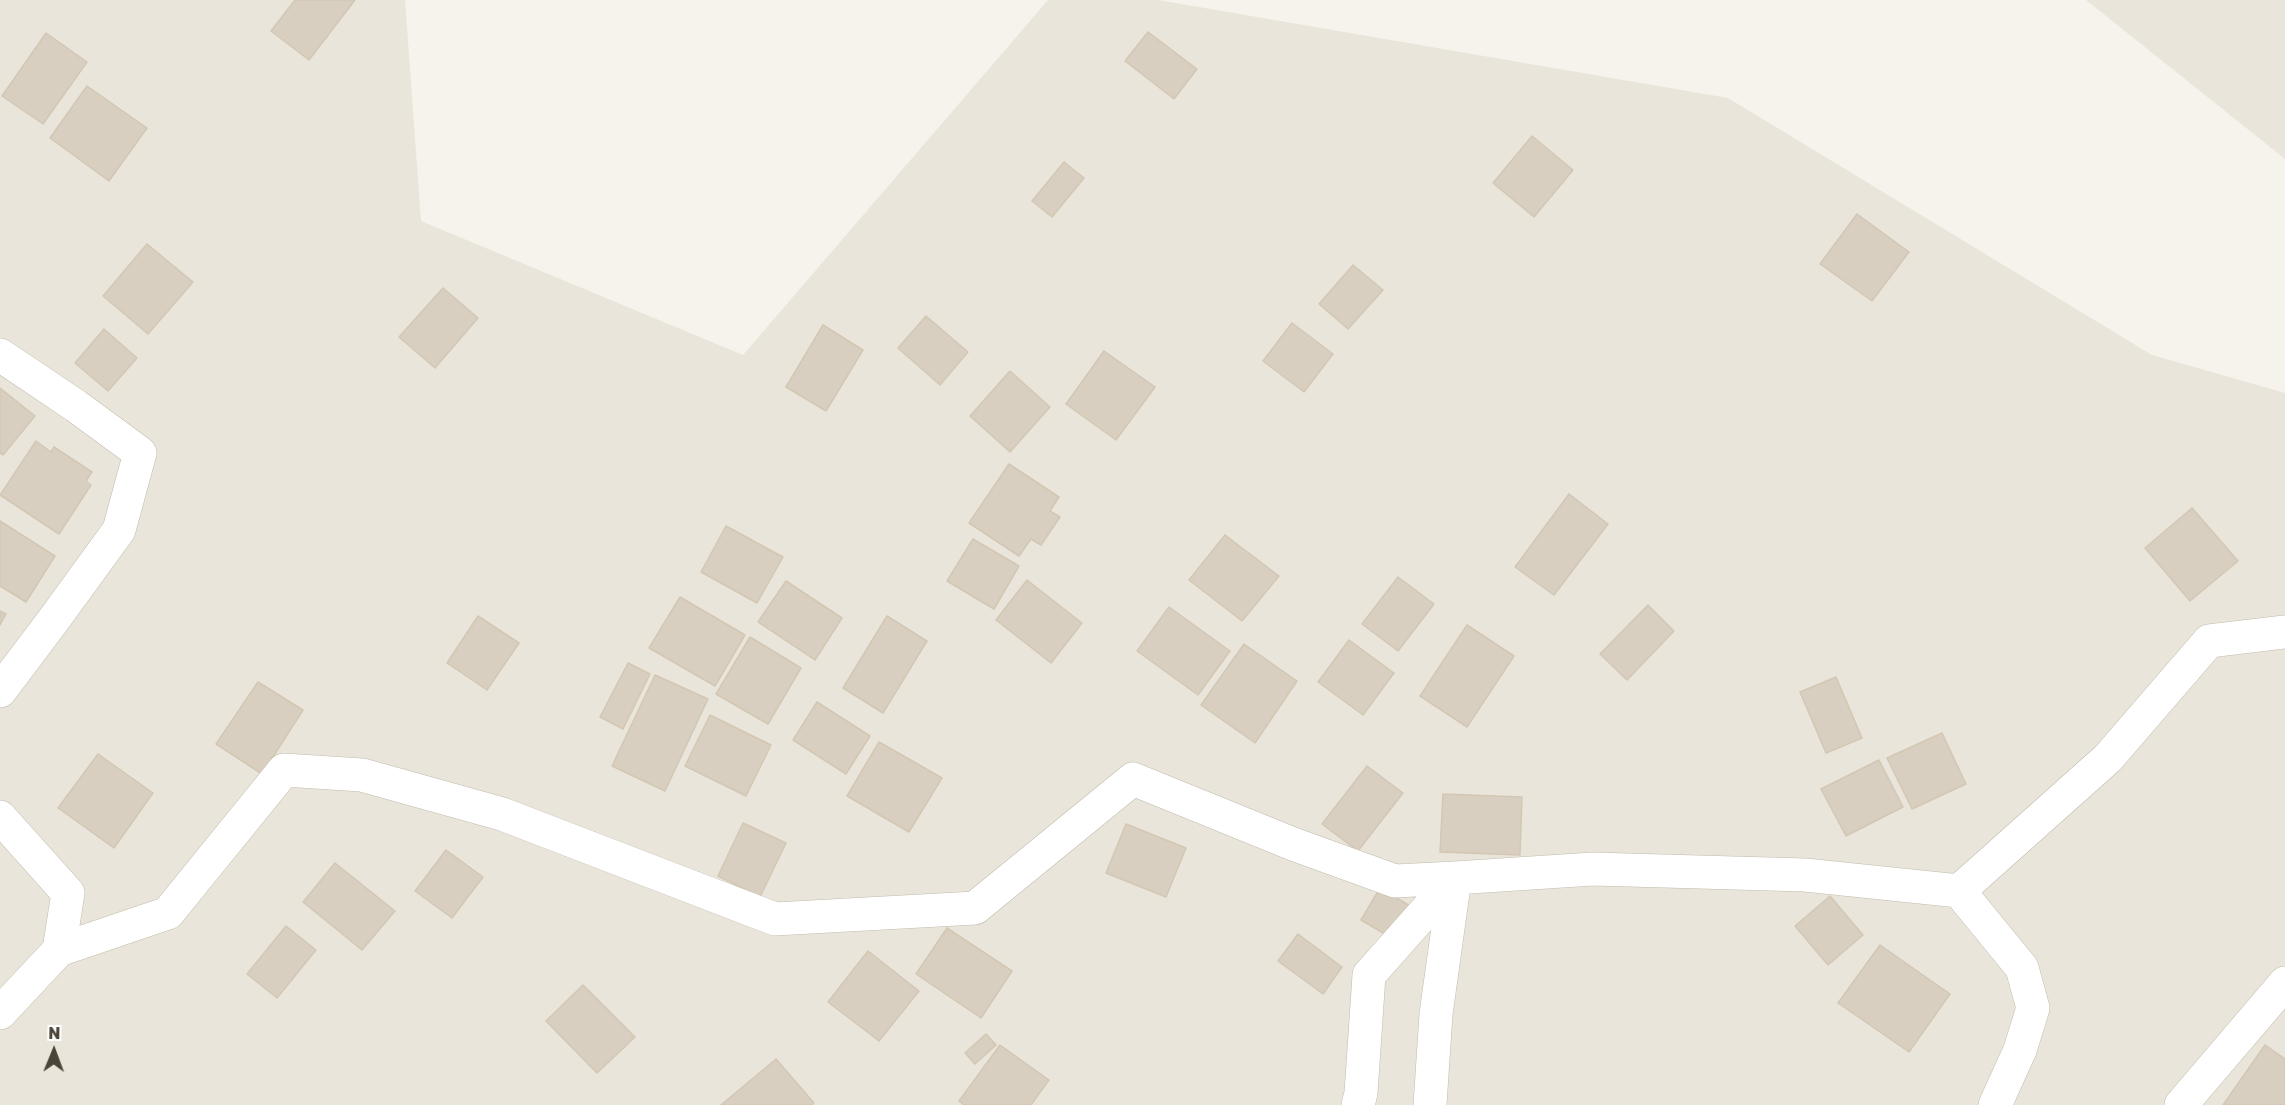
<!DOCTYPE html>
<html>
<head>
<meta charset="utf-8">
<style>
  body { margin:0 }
  #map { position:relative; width:2285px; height:1105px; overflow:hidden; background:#f6f3ec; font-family:"Golos Text",sans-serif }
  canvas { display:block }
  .north { position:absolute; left:24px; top:1021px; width:60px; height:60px; -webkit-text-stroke:4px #fff; paint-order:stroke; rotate:1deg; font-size:16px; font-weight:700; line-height:24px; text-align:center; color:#4b4439 }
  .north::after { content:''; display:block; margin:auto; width:21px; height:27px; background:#4b4439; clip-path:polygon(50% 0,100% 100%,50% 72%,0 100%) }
</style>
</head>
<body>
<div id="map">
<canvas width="2285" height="1105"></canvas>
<div class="north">N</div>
</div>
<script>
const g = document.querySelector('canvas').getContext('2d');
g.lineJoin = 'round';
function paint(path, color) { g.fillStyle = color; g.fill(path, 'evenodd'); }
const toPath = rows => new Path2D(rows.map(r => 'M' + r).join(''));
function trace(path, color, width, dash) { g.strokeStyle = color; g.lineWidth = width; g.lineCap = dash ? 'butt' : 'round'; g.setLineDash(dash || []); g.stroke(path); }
paint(toPath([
  [0,0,405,0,421,221,743,355,1048,0,1158,0,1728,98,2152,355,2285,393,2285,1105,0,1105],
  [2086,0,2285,0,2285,159]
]), '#eae5da');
const building = toPath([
  [295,0,355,0,309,60,271,31,295,0],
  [1148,32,1197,69,1174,99,1125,61,1148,32],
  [46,33,87,62,43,124,2,96,46,33],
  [87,86,147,128,109,181,50,138,87,86],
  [1532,136,1573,170,1534,217,1493,183,1532,136],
  [1064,162,1084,178,1052,217,1032,201,1064,162],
  [1857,214,1909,252,1872,301,1820,264,1857,214],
  [147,244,193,282,148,334,103,296,147,244],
  [1353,265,1383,290,1348,329,1319,304,1353,265],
  [443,288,478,318,435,368,399,337,443,288],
  [926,316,968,352,940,385,898,348,926,316],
  [1292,323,1333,354,1304,392,1263,361,1292,323],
  [823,325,863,350,826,411,786,387,823,325],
  [104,329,137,358,108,391,75,363,104,329],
  [1104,351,1155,387,1116,440,1066,404,1104,351],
  [1010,371,1050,407,1010,452,970,416,1010,371],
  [0,388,35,416,3,455,0,453,0,388],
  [36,441,51,452,54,447,92,472,86,481,91,485,59,534,0,495,36,441],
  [1009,464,1059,497,1050,511,1060,517,1041,545,1031,539,1019,556,969,523,1009,464],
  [1569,494,1608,524,1554,595,1515,567,1569,494],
  [2192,508,2238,561,2190,601,2145,548,2192,508],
  [0,521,55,556,26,602,0,586,0,521],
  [726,526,783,557,757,603,701,572,726,526],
  [1225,535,1279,576,1242,621,1189,580,1225,535],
  [973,539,1019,566,994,609,947,581,973,539],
  [1398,577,1434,604,1398,651,1362,624,1398,577],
  [1027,580,1082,623,1051,663,996,620,1027,580],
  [786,581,842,618,815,660,758,622,786,581],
  [680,597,745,635,715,686,649,648,680,597],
  [1648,605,1674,631,1627,680,1600,654,1648,605],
  [1169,607,1230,651,1198,695,1137,651,1169,607],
  [0,611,6,614,0,625,0,611],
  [478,616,519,643,487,690,447,663,478,616],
  [887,616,927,641,883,713,843,688,887,616],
  [1467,625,1514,656,1467,727,1420,696,1467,625],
  [750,637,801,668,768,724,716,694,750,637],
  [1349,640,1394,673,1363,715,1318,682,1349,640],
  [1244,644,1297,681,1255,743,1201,705,1244,644],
  [628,663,650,674,623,729,600,717,628,663],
  [655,675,708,699,665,791,612,766,655,675],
  [1836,677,1862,738,1826,753,1800,692,1836,677],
  [258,682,303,710,262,774,216,744,258,682],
  [817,702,870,736,846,774,793,740,817,702],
  [710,715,771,745,746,796,685,766,710,715],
  [1942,733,1966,784,1912,809,1887,758,1942,733],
  [879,742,942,778,909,832,847,796,879,742],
  [98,754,153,793,114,848,58,808,98,754],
  [1879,760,1903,807,1846,836,1821,789,1879,760],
  [1367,766,1403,793,1358,851,1322,824,1367,766],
  [1443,794,1522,797,1520,855,1440,852,1443,794],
  [743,823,786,843,760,897,718,876,743,823],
  [1126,824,1186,848,1166,897,1106,873,1126,824],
  [446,850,483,877,452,918,415,891,446,850],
  [335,863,395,911,362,950,303,902,335,863],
  [1380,888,1410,906,1390,937,1361,920,1380,888],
  [1830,896,1863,935,1828,965,1795,926,1830,896],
  [286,926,316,950,277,998,247,974,286,926],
  [947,928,1012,971,981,1018,916,974,947,928],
  [1298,934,1342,967,1323,994,1278,961,1298,934],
  [1880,945,1950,994,1909,1052,1838,1003,1880,945],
  [868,951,919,991,879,1041,828,1002,868,951],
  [583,985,635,1037,597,1073,546,1021,583,985],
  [986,1034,996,1045,975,1064,965,1053,986,1034],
  [1000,1045,1049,1080,1031,1105,964,1105,959,1101,1000,1045],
  [2265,1045,2285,1059,2285,1105,2223,1105,2265,1045],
  [776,1059,814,1103,812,1105,721,1105,776,1059]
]);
paint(building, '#d8cfc1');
trace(building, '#d3c7b4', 1.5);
const street = toPath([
  [0,355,76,406,140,453,119,530,55,618,0,691],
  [0,817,68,893,59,950],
  [1959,891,2108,758,2209,641,2285,632],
  [0,1013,59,950,168,913,284,770,362,775,502,814,775,919,975,908,1133,779,1293,844,1395,881,1455,878,1436,1014,1430,1105],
  [1358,1105,1361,1093,1369,975,1455,878,1593,869,1805,875,1959,891,2022,968,2033,1008,2020,1050,1995,1105],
  [2181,1105,2285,983]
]);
trace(street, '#c2bbae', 34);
trace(street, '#fff', 33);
</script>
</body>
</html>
